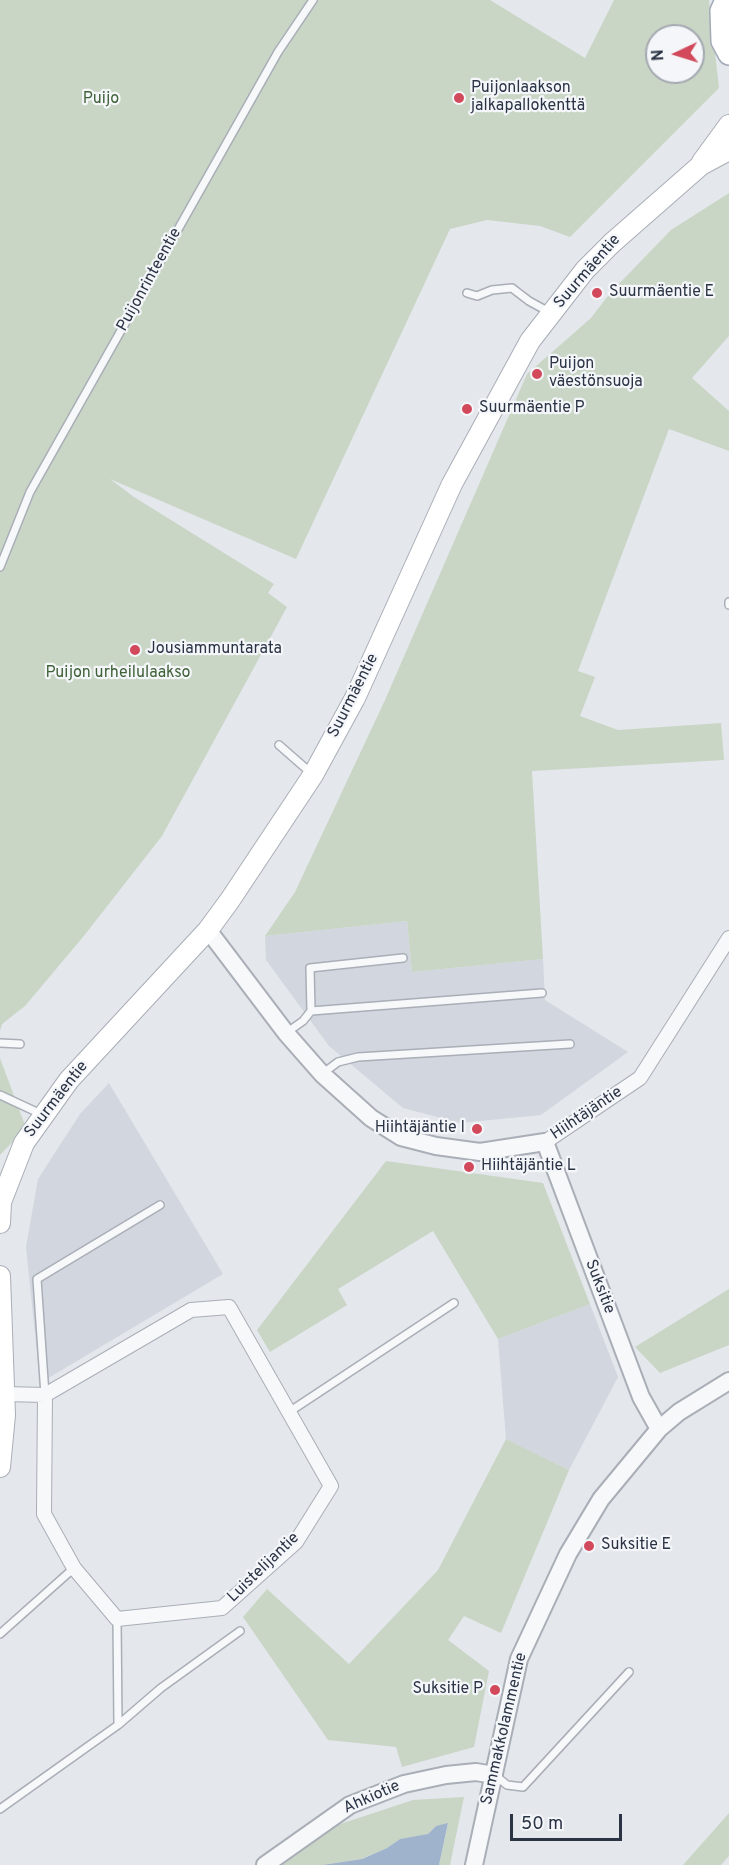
<!DOCTYPE html>
<meta charset="utf-8">
<style>
body{margin:0}
#map{position:relative;width:729px;height:1865px;overflow:hidden;background:#e4e7ec;font-family:Overpass,sans-serif}
canvas{display:block}
.north{position:absolute;left:645px;top:24px;width:60px;height:60px;box-sizing:border-box;background:#f4f6f9;border:2px solid #a4a8b1;border-radius:50%;rotate:266deg;font-size:16px;font-weight:700;line-height:24px;text-align:center;color:#2b3445}
.north::after{content:'';display:block;margin:auto;width:21px;height:27px;background:#d1495b;clip-path:polygon(50% 0,100% 100%,50% 72%,0 100%)}
.scale{position:absolute;left:510px;top:1814px;width:112px;height:27px;box-sizing:border-box;border:3px solid #2b3445;border-top:0;padding-left:8px;font-size:18px;line-height:21px;white-space:nowrap;color:#2b3445;-webkit-text-stroke:4px #f4f6f9;paint-order:stroke}
</style>
<div id="map">
<canvas width="729" height="1865"></canvas>
<div class="north">N</div>
<div class="scale">50 m</div>
</div>
<script>
const g = document.querySelector('canvas').getContext('2d');
g.lineJoin = 'round';
function fill(path, color) {
  g.fillStyle = color;
  g.fill(path, 'evenodd');
}
function toPath(rows) {
  const path = new Path2D();
  for (const r of rows) {
    path.moveTo(r[0], r[1]);
    for (let i = 2; i < r.length; i += 2) path.lineTo(r[i], r[i + 1]);
  }
  return path;
}
function stroke(path, color, width, dash) {
  g.strokeStyle = color;
  g.lineWidth = width;
  g.lineCap = dash ? 'butt' : 'round';
  g.setLineDash(dash || []);
  g.stroke(path);
}
function label(font, color, halo, rows, align = 'center') {
  g.font = font + ' Overpass,sans-serif';
  g.lineWidth = 4.5;
  g.setLineDash([]);
  g.textBaseline = 'middle';
  g.strokeStyle = halo;
  g.fillStyle = color;
  for (const [text, x, y, turn = 0] of rows) {
    g.save();
    g.translate(x, y);
    g.rotate((+turn || 0) * Math.PI / 180);
    g.textAlign = isNaN(turn) ? turn : align;
    if (halo) g.strokeText(text, 0, 0);
    g.fillText(text, 0, 0);
    g.restore();
  }
}
const built = toPath([
 [407,921,412,972,543,959,545,1000,628,1052,541,1115,460,1123,403,1108,329,1046,266,960,265,936],
 [109,1083,223,1274,40,1383,26,1247,38,1179,80,1114],
 [590,1304,618,1377,569,1470,506,1439,498,1339]
]);
const green = toPath([
 [0,0,490,0,585,58,614,0,709,0,719,88,570,237,540,226,487,220,450,229,296,559,110,479,134,497,274,584,268,593,287,607,162,836,83,937,25,1006,2,1024,0,1031],
 [657,36,693,36,693,72,657,72],
 [729,193,729,336,692,378,729,411,729,451,669,429,578,671,595,677,580,716,618,730,721,723,724,760,532,771,543,959,412,972,407,921,265,936,295,892,385,700,527,374,591,318,611,292,671,230],
 [0,1058,26,1128,0,1155],
 [386,1161,543,1183,590,1304,498,1339,433,1231,338,1289,347,1305,270,1352,257,1330],
 [729,1289,729,1345,660,1373,635,1347],
 [506,1439,569,1470,501,1633,464,1616,448,1640,489,1671,474,1747,402,1767,396,1747,328,1740,243,1617,267,1589,349,1664,438,1570],
 [464,1797,450,1865,439,1865,448,1824,436,1826,428,1834,422,1836,400,1839,387,1848,361,1859,322,1865,274,1865,322,1830,413,1800],
 [729,1813,729,1856,721,1865,683,1865]
]);
const water = toPath([
 [448,1823,439,1865,322,1865,362,1859,387,1848,400,1839,428,1834,436,1826]
]);
const service = toPath([
 [467,293,477,296,492,290,512,288,529,301,549,312],
 [0,567,30,492,278,52,313,0],
 [729,602,729,605],
 [279,745,311,773],
 [311,1011,310,968,403,958],
 [286,1033,303,1021,311,1011,542,993],
 [0,1043,20,1044],
 [322,1074,338,1062,358,1057,570,1044],
 [0,1095,41,1114],
 [45,1395,37,1279,160,1205],
 [289,1412,454,1303],
 [0,1634,74,1568],
 [118,1725,161,1688,240,1631],
 [496,1776,507,1785,523,1787,629,1672],
 [0,1809,118,1725,117,1619]
]);
const minor = toPath([
 [545,1142,640,1078,729,938],
 [5,1394,45,1395,44,1514,74,1568,117,1619,222,1608,296,1542,331,1486,229,1307,191,1310,45,1395]
]);
const tertiary = toPath([
 [208,930,286,1033,322,1074,371,1118,401,1137,436,1146,480,1152,545,1142,641,1397,659,1429],
 [265,1865,350,1805,404,1784,446,1775,476,1772,494,1775],
 [474,1865,519,1659,568,1554,601,1499,659,1429,679,1412,729,1381]
]);
const secondary = toPath([
 [702,162,729,125],
 [0,1223,1,1202,24,1143,69,1080,208,930,230,900,313,775,355,698,452,484,530,341,585,270,612,243,701,165,729,150],
 [0,1276,5,1415,0,1467]
]);
const primary = toPath([
 [726,0,721,11,722,41,729,54]
]);
const markers = [
 [459,98,6,"#d1495b"],
 [597,293,6,"#d1495b"],
 [537,374,6,"#d1495b"],
 [467,409,6,"#d1495b"],
 [135,650,6,"#d1495b"],
 [477,1129,6,"#d1495b"],
 [469,1167,6,"#d1495b"],
 [589,1546,6,"#d1495b"],
 [495,1690,6,"#d1495b"]
];
const poiNames = [
 ["Puijonlaakson",471,89],
 ["jalkapallokenttä",471,107],
 ["Suurmäentie E",609,293],
 ["Puijon",549,365],
 ["väestönsuoja",549,383],
 ["Suurmäentie P",479,409],
 ["Jousiammuntarata",147,650],
 ["Hiihtäjäntie I",465,1129,"right"],
 ["Hiihtäjäntie L",481,1167],
 ["Suksitie E",601,1546],
 ["Suksitie P",483,1690,"right"]
];
const parkNames = [
 ["Puijo",101,100],
 ["Puijon urheilulaakso",118,674]
];
const streetNames = [
 ["Suurmäentie",588,272,-49],
 ["Puijonrinteentie",150,280,-61],
 ["Suurmäentie",354,696,-63],
 ["Suurmäentie",57,1100,-52],
 ["Hiihtäjäntie",587,1114,-34],
 ["Suksitie",599,1287,69],
 ["Luistelijantie",264,1568,-44],
 ["Sammakkolammentie",505,1729,-77],
 ["Ahkiotie",372,1798,-24]
];
fill(built, '#d2d6de');
fill(green, '#c9d6c5');
fill(water, '#9fb4cc');
stroke(service, '#a9aeb7', 10);
stroke(minor, '#a9aeb7', 16);
stroke(tertiary, '#a9aeb7', 20);
stroke(secondary, '#a9aeb7', 22);
stroke(primary, '#a3abb8', 24);
stroke(service, '#f7f8fa', 7);
stroke(minor, '#f7f8fa', 14);
stroke(tertiary, '#f7f8fa', 16);
stroke(secondary, '#fff', 20);
stroke(primary, '#fff', 21);
for (const [x, y, r, color] of markers) {
  const dot = new Path2D();
  dot.arc(x, y, r, 0, 2 * Math.PI);
  g.fillStyle = color;
  g.fill(dot);
  stroke(dot, '#f4f6f9', 2);
}
label('16px', '#2b3445', '#f4f6f9', poiNames, 'left');
label('16px', '#3f6138', '#f4f6f9', parkNames);
label('16px', '#2b3445', '#f4f6f9', streetNames);
</script>
